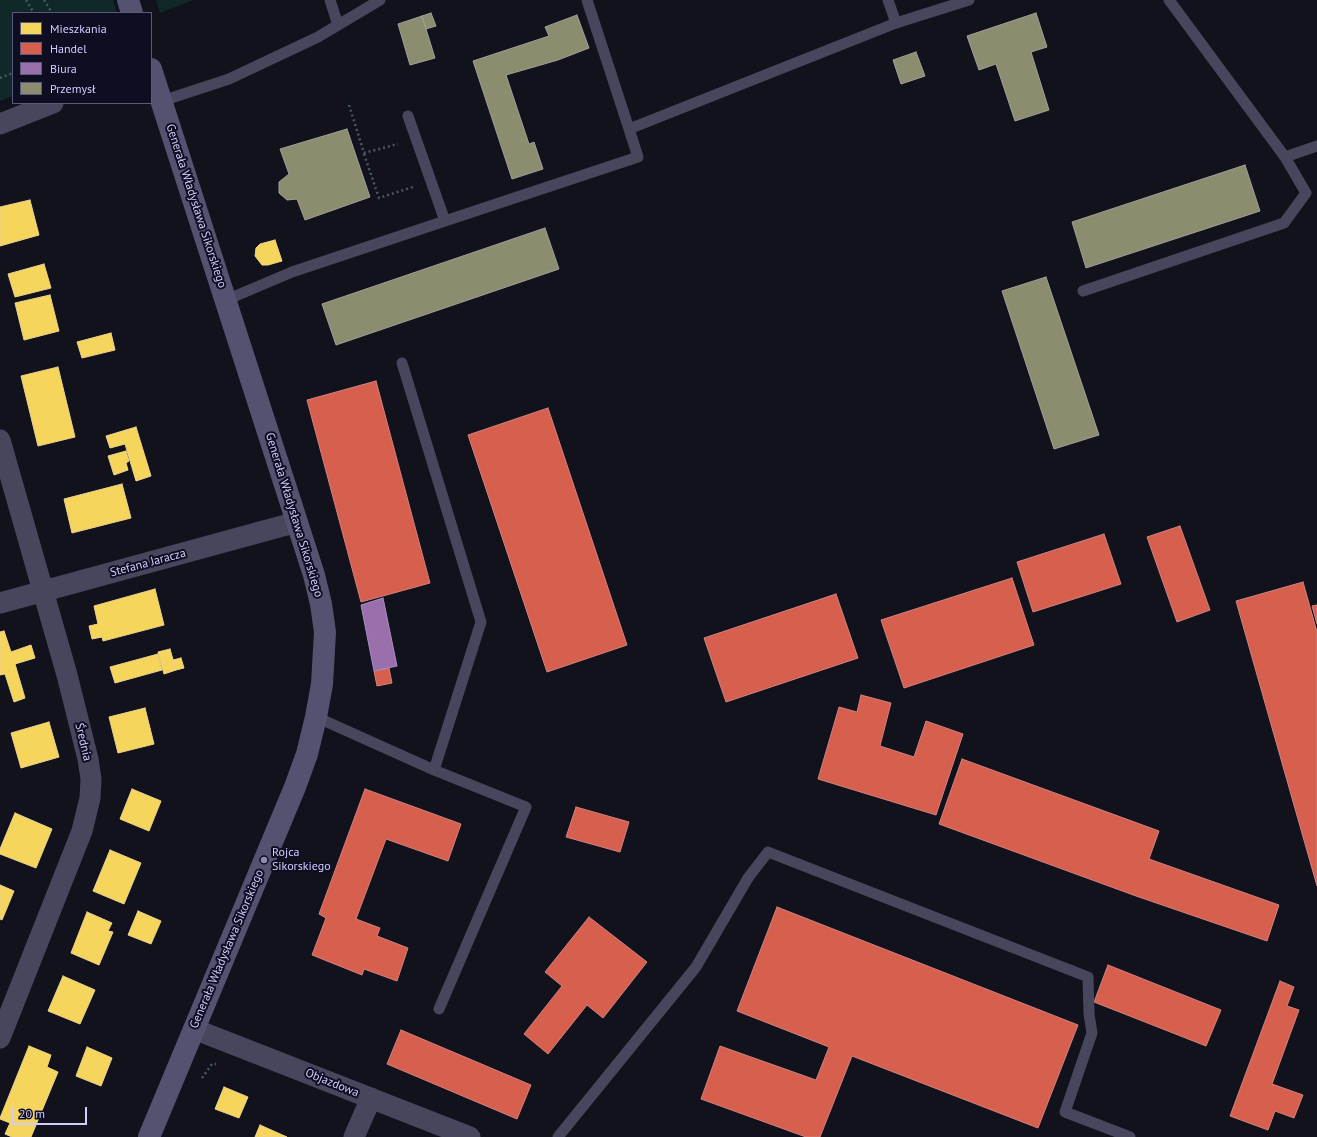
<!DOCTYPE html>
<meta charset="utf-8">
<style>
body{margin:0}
#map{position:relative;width:1317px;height:1137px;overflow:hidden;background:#12121d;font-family:"PT Sans",sans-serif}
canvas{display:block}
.legend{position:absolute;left:12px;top:12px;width:140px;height:92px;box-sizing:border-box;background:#0f0d21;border:1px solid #5c5a7a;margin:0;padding:5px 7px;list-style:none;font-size:12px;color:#d0cdff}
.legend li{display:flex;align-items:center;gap:8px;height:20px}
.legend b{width:20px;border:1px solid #5c5a7a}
.scale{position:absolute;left:12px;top:1107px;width:75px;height:18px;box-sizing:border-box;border:2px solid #d0cdff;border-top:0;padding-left:5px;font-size:12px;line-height:14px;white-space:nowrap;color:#d0cdff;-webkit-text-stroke:3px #0f0d21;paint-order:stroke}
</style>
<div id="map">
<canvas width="1317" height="1137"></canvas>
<ul class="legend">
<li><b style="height:11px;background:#f6d55c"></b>Mieszkania</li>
<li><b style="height:11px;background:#d6604d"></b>Handel</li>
<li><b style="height:11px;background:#9970ab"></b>Biura</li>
<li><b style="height:11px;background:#8c8c6e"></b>Przemysł</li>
</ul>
<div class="scale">20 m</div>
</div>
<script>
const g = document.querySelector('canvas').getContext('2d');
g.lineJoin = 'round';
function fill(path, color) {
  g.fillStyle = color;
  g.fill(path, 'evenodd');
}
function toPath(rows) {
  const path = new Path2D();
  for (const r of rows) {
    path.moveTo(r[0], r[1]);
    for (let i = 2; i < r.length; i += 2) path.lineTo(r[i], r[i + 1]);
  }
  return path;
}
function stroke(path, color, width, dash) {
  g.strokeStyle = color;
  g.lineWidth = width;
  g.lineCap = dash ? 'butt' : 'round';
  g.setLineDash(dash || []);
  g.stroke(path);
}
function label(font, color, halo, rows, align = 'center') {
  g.font = font + ' "PT Sans",sans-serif';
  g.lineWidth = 4;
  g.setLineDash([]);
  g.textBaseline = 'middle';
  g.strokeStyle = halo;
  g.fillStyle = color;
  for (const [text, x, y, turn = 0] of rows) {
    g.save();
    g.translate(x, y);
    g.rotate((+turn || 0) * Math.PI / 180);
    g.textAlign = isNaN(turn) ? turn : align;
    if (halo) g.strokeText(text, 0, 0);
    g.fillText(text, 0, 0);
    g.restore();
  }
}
const green = toPath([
 [0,0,113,0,117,13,13,13,13,96,0,101],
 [156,0,193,0,160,13]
]);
const homes = toPath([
 [30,200,39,235,0,246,0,207,30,200],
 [275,240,282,261,268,265,262,265,255,256,256,248,260,244,275,240],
 [44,264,51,288,15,297,8,274,44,264],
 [50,295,59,331,24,340,15,303,50,295],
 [111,333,115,350,82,358,77,342,111,333],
 [58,367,75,437,38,446,21,376,58,367],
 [136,427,151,476,136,481,125,444,110,448,106,436,136,427],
 [126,451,129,461,126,463,128,470,114,475,108,456,126,451],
 [122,484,131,518,72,533,64,499,122,484],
 [155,589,164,625,103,641,102,637,92,639,89,626,98,624,94,606,155,589],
 [4,631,11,652,31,645,35,658,15,664,25,698,14,702,5,674,0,675,0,632,4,631],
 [170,649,176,670,164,674,158,652,170,649],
 [158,654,162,670,115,683,110,667,158,654],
 [181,658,184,668,176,670,173,660,181,658],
 [145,708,154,744,118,753,109,717,145,708],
 [49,722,59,757,21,768,11,733,49,722],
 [132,789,161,801,149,831,120,819,132,789],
 [15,813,52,829,36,868,0,854,0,849,15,813],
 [110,850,141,863,124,904,93,891,110,850],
 [0,885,14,891,2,920,0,919,0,885],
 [138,911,161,921,151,944,128,935,138,911],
 [87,912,112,923,108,931,113,932,99,965,71,953,87,912],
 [63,976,95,990,80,1024,48,1011,63,976],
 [29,1046,51,1055,47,1067,58,1072,31,1137,12,1137,5,1134,10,1123,0,1119,0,1118,29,1046],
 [87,1047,112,1058,101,1086,76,1076,87,1047],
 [224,1087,248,1097,239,1118,215,1109,224,1087],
 [260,1125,287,1137,255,1137,260,1125]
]);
const shops = toPath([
 [376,381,430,583,361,602,307,400,376,381],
 [548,408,627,645,547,672,468,435,548,408],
 [1180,526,1210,610,1177,622,1147,537,1180,526],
 [1104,534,1121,584,1033,612,1017,562,1104,534],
 [1012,578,1034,645,904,688,881,620,1012,578],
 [1303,582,1317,632,1317,886,1236,601,1303,582],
 [836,594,858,658,726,702,704,638,836,594],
 [1317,605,1317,624,1312,606,1317,605],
 [389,668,392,683,377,686,374,671,389,668],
 [861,695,891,703,880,746,914,757,926,721,963,734,936,815,818,779,839,707,857,712,861,695],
 [962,759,1159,831,1149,859,1279,905,1267,941,1136,896,939,824,962,759],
 [365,789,461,824,448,861,386,839,356,919,380,928,377,936,408,948,397,981,364,969,362,975,312,955,326,918,319,914,365,789],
 [576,807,629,822,620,852,566,837,576,807],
 [777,907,1078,1025,1038,1128,852,1056,820,1137,806,1137,701,1099,720,1046,816,1080,829,1047,737,1011,777,907],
 [589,917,647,962,603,1018,587,1005,548,1054,524,1034,562,986,545,972,589,917],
 [1108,965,1221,1010,1206,1046,1094,1002,1108,965],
 [1280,981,1294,987,1287,1006,1299,1010,1272,1084,1303,1095,1294,1118,1275,1111,1268,1130,1230,1116,1280,981],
 [401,1030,531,1085,517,1119,387,1064,401,1030]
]);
const offices = toPath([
 [383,598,397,666,374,671,361,605,383,598]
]);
const industry = toPath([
 [431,13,436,26,426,29,422,16,431,13],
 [1036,13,1047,47,1031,52,1049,110,1015,121,996,64,979,70,967,36,1036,13],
 [577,15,589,48,558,60,506,75,529,144,534,142,543,169,512,179,473,61,549,36,545,27,577,15],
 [422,16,435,58,410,65,398,24,422,16],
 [916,52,925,76,901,84,893,60,916,52],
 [347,129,370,197,305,220,297,199,287,200,279,193,279,182,289,174,280,149,347,129],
 [1245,165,1260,211,1086,268,1072,222,1245,165],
 [545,228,559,269,336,345,322,304,545,228],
 [1046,277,1099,435,1054,449,1002,291,1046,277]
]);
const path = toPath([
 [26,0,34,13],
 [44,0,52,13],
 [0,78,13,73],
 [349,105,364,153,398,144],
 [364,154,379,198,413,187],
 [202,1078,212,1064,216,1064]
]);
const lane = toPath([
 [330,0,338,25],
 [587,0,629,129,896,23,969,0],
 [888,0,896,23],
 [162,101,229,79,318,37,380,0],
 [408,116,445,221,638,157,629,129],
 [1285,157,1317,146],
 [1083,291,1284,223,1306,193,1285,157,1169,0],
 [226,300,292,272,445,221],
 [402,363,481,622,434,770],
 [316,717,434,770,526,807,439,1009],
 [558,1137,696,967,748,878,768,852,1088,977,1089,1014,1092,1033,1065,1112,1130,1137]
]);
const street = toPath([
 [0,124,53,103],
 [0,440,67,675,88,759,91,779,90,798,82,831,0,1038],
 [0,603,297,522],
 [194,1029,470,1137],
 [354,1137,371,1098]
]);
const secondary = toPath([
 [128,0,132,13],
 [149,1137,295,787,307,754,316,717,322,684,325,632,321,604,314,575,151,69]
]);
const markers = [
 [264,860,4,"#8e8cb0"]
];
const streetNames = [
 ["Generała Władysława Sikorskiego",196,206,72],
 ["Generała Władysława Sikorskiego",294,515,73],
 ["Stefana Jaracza",148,563,-15],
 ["Średnia",83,742,77],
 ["Generała Władysława Sikorskiego",227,949,-67],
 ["Objazdowa",332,1083,22]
];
const poiNames = [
 ["Rojca",272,853],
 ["Sikorskiego",272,867]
];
fill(green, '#102827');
fill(homes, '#f6d55c');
stroke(homes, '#ebd38d', 1);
fill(shops, '#d6604d');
stroke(shops, '#d48182', 1);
fill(offices, '#9970ab');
stroke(offices, '#aa8cc4', 1);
fill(industry, '#8c8c6e');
stroke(industry, '#a0a09a', 1);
stroke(path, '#485864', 2.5, [2, 3]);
stroke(lane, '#46465d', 11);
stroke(street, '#46465d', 21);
stroke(secondary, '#535371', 22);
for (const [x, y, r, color] of markers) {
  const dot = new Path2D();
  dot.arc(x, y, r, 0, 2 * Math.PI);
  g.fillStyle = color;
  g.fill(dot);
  stroke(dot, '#0f0d21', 1.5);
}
label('12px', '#d0cdff', '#0f0d21', streetNames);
label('12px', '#d0cdff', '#0f0d21', poiNames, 'left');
</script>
